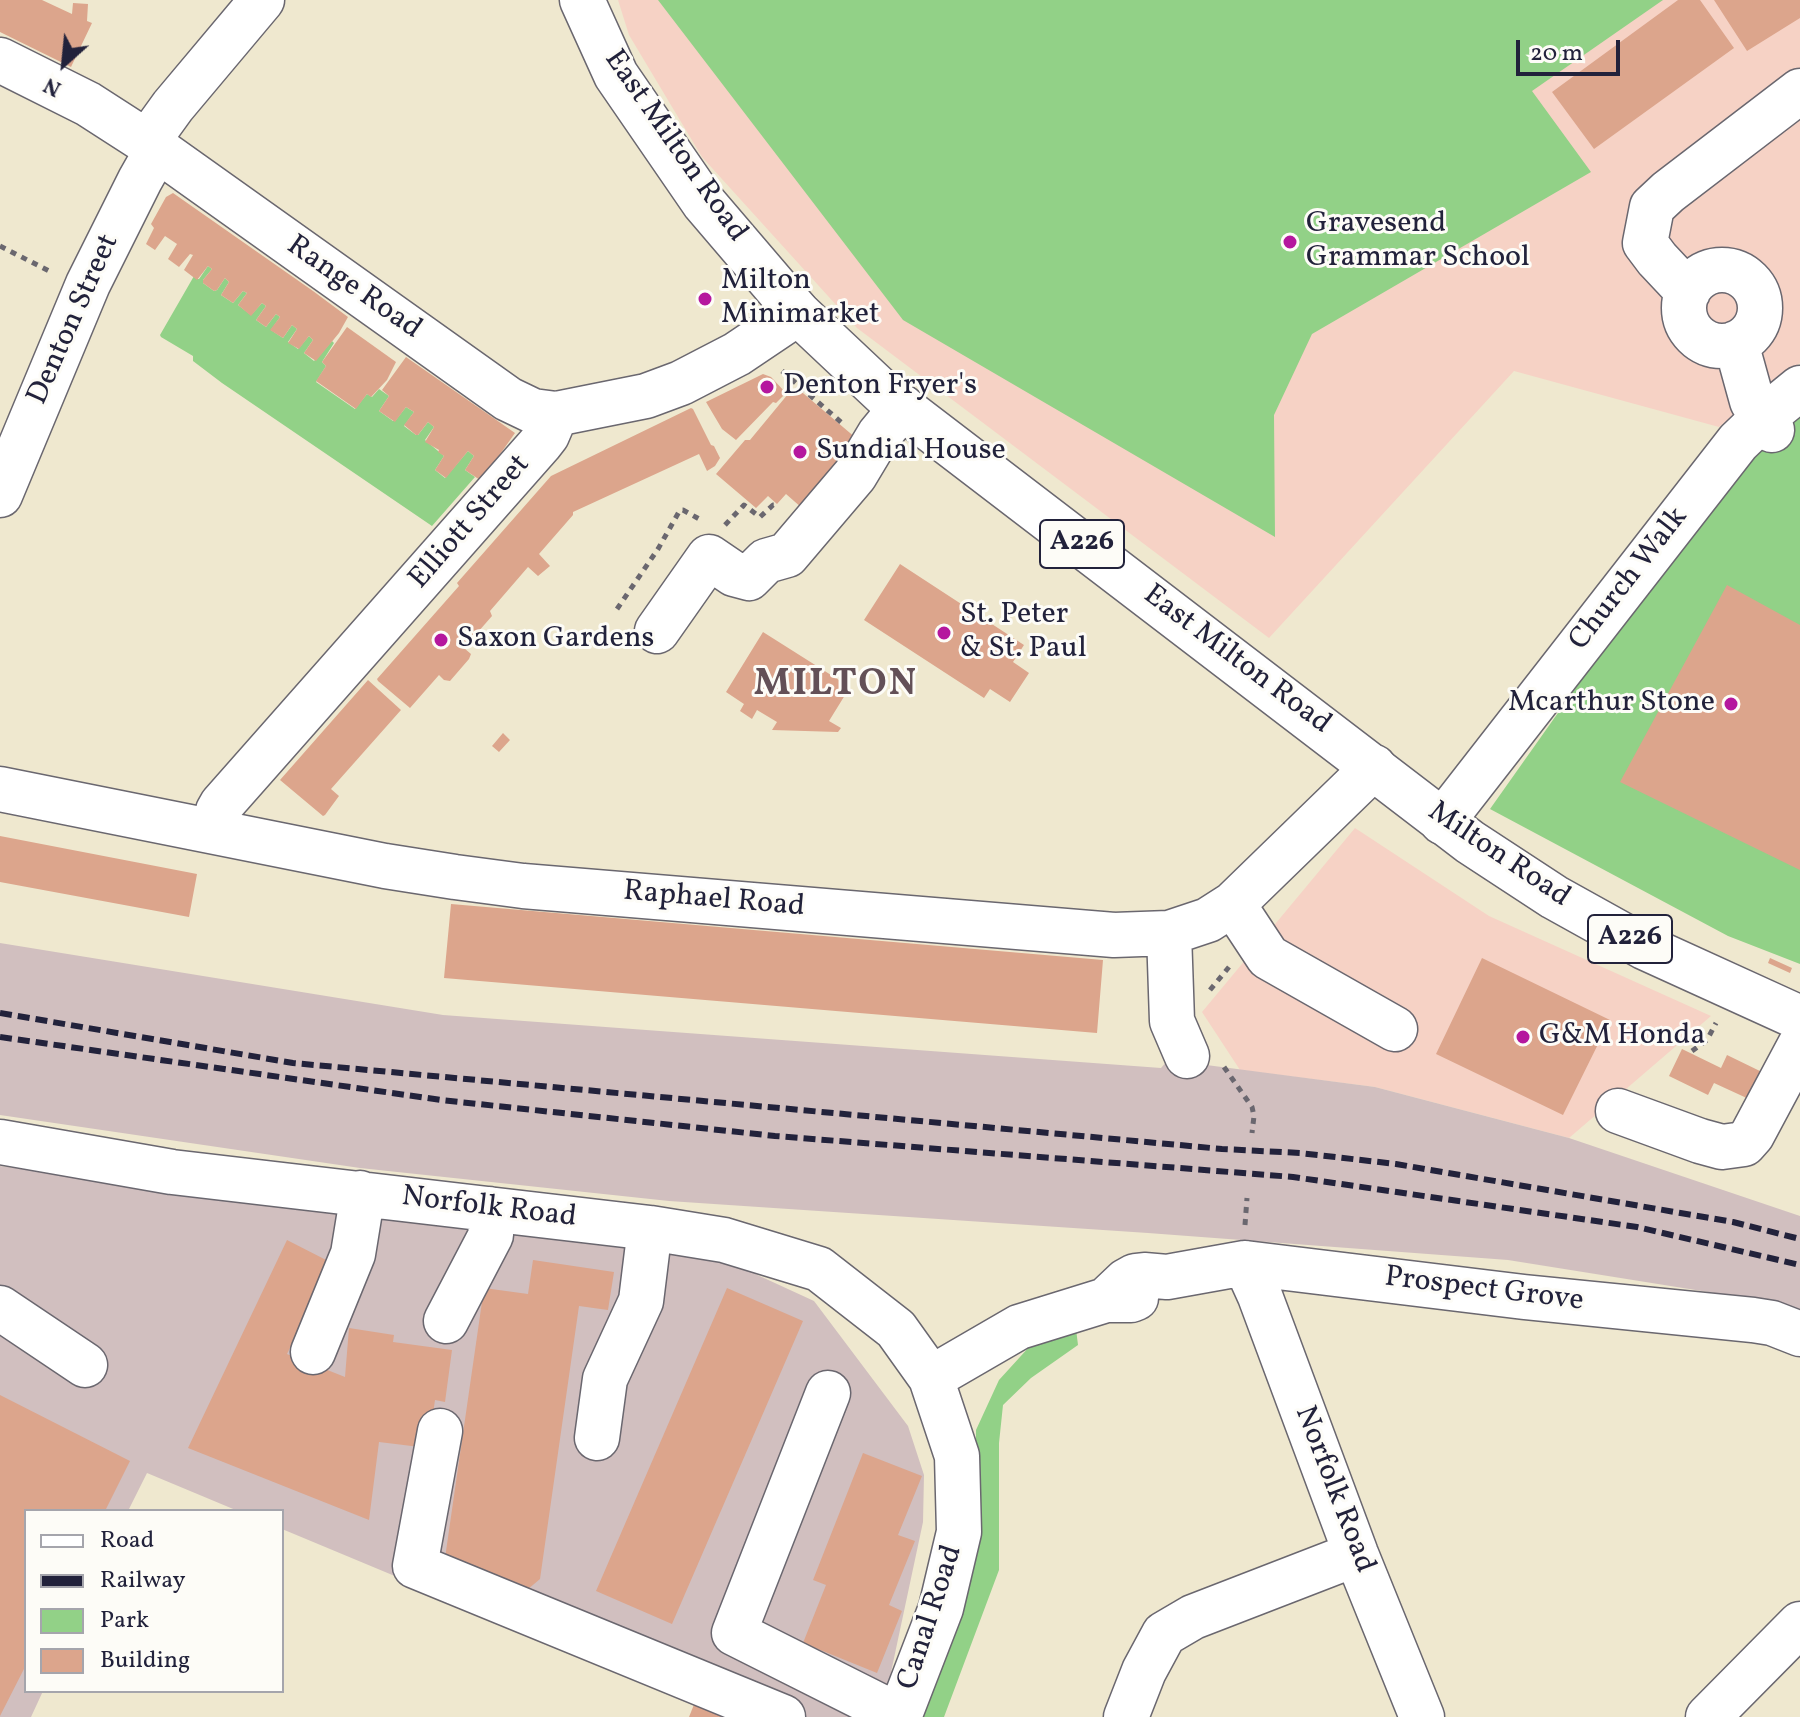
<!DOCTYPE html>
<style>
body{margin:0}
#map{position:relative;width:1800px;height:1717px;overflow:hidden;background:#efe8cf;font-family:Vollkorn,serif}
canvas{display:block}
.legend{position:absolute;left:24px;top:1509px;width:260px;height:184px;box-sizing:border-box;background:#fdfcf7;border:2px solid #a5a5ac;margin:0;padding:10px 14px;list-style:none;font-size:24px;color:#22223b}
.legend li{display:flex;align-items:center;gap:16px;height:40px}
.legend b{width:40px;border:2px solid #a5a5ac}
.north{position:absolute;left:24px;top:24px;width:80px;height:80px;-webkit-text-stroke:6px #fdfcf7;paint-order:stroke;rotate:207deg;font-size:22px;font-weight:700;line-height:32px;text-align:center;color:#22223b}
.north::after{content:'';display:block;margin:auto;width:28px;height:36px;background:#22223b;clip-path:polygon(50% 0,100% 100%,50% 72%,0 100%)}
.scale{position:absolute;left:1516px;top:40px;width:104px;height:36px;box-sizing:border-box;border:4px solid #22223b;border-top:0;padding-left:10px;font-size:24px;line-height:28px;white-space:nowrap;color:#22223b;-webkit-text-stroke:6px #fdfcf7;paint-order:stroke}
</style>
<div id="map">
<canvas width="1800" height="1717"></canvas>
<ul class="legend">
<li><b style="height:10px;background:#fff"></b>Road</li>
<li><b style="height:10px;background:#22223b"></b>Railway</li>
<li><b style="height:22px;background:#92d187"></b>Park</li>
<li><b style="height:22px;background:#dca58c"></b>Building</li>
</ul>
<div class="north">N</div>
<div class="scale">20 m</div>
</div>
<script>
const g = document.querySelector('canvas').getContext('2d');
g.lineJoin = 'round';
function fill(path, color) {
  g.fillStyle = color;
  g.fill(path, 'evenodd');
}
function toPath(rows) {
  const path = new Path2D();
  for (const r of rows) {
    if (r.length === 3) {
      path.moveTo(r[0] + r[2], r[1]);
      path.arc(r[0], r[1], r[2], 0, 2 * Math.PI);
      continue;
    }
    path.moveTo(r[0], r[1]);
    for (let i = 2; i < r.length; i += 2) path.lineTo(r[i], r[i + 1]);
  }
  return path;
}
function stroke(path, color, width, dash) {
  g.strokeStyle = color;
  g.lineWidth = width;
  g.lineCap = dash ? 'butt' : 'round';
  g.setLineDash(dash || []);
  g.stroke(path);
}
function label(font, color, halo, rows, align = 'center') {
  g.font = font + ' Vollkorn,serif';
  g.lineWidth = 6;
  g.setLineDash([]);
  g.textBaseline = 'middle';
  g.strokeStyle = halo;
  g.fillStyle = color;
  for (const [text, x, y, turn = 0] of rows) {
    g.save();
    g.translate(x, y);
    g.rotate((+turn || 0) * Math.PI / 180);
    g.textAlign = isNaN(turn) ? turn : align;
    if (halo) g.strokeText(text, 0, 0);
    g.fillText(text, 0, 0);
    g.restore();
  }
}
const built = toPath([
 [618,0,1800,0,1800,363,1719,427,1514,371,1269,638,857,328,702,157,629,35],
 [1355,828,1489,916,1711,1016,1569,1138,1375,1087,1240,1070,1202,1012]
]);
const industrial = toPath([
 [0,943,443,1015,1161,1068,1168,1060,1375,1087,1569,1138,1800,1216,1800,1310,1783,1304,1508,1260,1148,1233,669,1201,360,1168,0,1115],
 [0,1166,271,1200,664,1246,727,1261,814,1301,908,1426,924,1475,923,1522,887,1691,877,1717,733,1717,282,1529,282,1511,238,1511,147,1473,128,1511,26,1511,26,1691,43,1691,31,1717,0,1717]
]);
const green = toPath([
 [658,0,1663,0,1532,91,1591,172,1312,334,1274,415,1275,537,903,320],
 [208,266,212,269,203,280,203,283,214,291,217,290,225,278,229,282,221,295,233,303,243,291,247,293,238,305,251,315,262,303,266,306,256,320,266,327,276,314,280,317,271,330,283,338,292,325,297,329,288,342,298,349,309,336,313,340,304,353,314,361,332,341,334,343,322,362,326,366,316,382,355,409,367,394,372,397,379,389,389,396,379,411,393,421,395,421,406,407,414,412,404,426,416,435,418,435,428,422,434,427,425,440,444,456,435,470,445,478,468,451,474,456,465,470,475,477,432,526,222,383,193,361,193,356,161,337,160,335,194,276,197,279,199,279],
 [1800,406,1800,964,1728,936,1490,809,1722,481],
 [1076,1329,1078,1345,1031,1378,1003,1405,999,1443,999,1570,944,1717,918,1717,975,1519,976,1430,999,1380,1030,1346]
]);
const building = toPath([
 [0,0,42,0,72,14,73,3,88,4,87,21,92,23,71,67,0,32],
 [1678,0,1700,0,1734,48,1594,149,1552,92],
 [1714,0,1800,0,1800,18,1747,51],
 [173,193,313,291,348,317,339,333,316,361,304,353,313,340,309,336,299,349,288,343,297,329,292,325,283,338,270,330,280,317,276,314,266,327,256,320,266,306,262,303,251,316,238,305,247,293,243,291,233,303,221,295,229,282,225,278,217,290,214,291,203,283,203,280,212,269,208,266,197,280,184,270,193,255,190,254,179,267,168,259,177,244,165,236,155,250,146,244,154,228,151,224,166,197],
 [347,327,396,362,387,380,371,397,367,394,356,409,316,381,326,366,322,362],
 [406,357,515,433,491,467,489,467,480,480,465,470,474,456,468,451,446,478,435,470,444,456,438,452,439,450,425,442,434,427,428,422,418,435,416,435,404,425,414,412,406,407,395,422,379,411,389,396,382,390],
 [763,374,771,377,786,393,776,403,773,402,736,440,722,429,706,402],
 [797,388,863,444,810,515,786,494,777,504,768,496,756,508,716,474,745,440,750,440,788,394],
 [691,408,693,409,711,445,714,446,720,458,715,466,707,471,699,454,573,512,573,515,539,554,550,566,538,576,528,567,490,611,492,616,464,648,471,654,469,659,450,681,444,680,439,675,410,708,378,681,377,679,459,586,457,583,551,476],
 [900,564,1024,645,1013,662,1029,673,1010,702,990,689,984,698,864,620],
 [1727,585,1800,625,1800,870,1620,782],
 [763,632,850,687,829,721,841,728,838,732,772,730,777,722,757,710,752,719,740,711,744,704,726,692],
 [368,680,401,710,331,789,339,796,325,815,323,816,280,780],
 [503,733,510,740,499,752,492,746],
 [0,836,197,874,189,917,0,882],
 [451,904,1103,960,1097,1033,444,978],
 [1482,958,1610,1020,1563,1115,1436,1054],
 [1770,958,1792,968,1790,973,1768,963],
 [1682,1049,1721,1068,1727,1055,1764,1073,1751,1100,1714,1083,1708,1095,1669,1076],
 [287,1240,332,1263,287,1354,345,1377,349,1328,394,1335,393,1342,452,1350,445,1402,435,1400,428,1448,379,1442,369,1520,188,1448],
 [533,1260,614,1272,608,1310,579,1306,540,1579,521,1595,444,1565,484,1288,528,1294],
 [727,1288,803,1321,672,1624,596,1591],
 [0,1395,130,1461,105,1511,26,1511,26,1665,0,1716],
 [863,1453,922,1476,898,1535,915,1541,889,1605,902,1611,877,1673,803,1643,826,1585,813,1580],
 [695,1702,730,1717,689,1717]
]);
const path = toPath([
 [0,246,53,273],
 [782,371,842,423],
 [725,525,744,505,760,517,773,505,778,505],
 [617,609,658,549,680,510,683,510,701,520],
 [1210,990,1229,967],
 [1692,1051,1707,1040,1716,1023],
 [1224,1067,1252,1107,1254,1116,1252,1133],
 [1245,1225,1247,1198]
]);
const minor = toPath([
 [0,60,88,104,147,142,508,399,533,411,556,414,646,396,681,383,737,354,798,313],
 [147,142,173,106,262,0],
 [1722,308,38],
 [1688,292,1657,259,1645,243,1652,207,1668,192,1800,91],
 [1736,343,1752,401,1762,419,1772,430],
 [0,495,88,284,140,180,157,150],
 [657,631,709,557,734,574,749,578,766,561,787,555,855,475,879,435,902,407],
 [0,789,385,866,455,877,523,886,1114,935,1169,933,1208,920,1233,904,1374,767],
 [1442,822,1738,442,1762,419,1800,388],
 [213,831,218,811,222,804,540,444,547,435,556,414],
 [1233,904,1268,957,1395,1029],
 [1169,933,1172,1021,1187,1056],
 [1618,1111,1700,1141,1722,1147,1744,1144,1752,1135,1800,1045],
 [0,1142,172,1172,650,1228,724,1240,819,1269,896,1329,931,1378,957,1456,959,1532,941,1608,899,1717],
 [1245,1263,1260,1296,1356,1554,1422,1717],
 [1106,1300,1126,1281,1135,1276,1144,1275,1167,1277,1245,1263,1524,1297,1753,1320,1772,1323,1800,1334],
 [0,1308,85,1365],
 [446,1321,491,1235,489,1209],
 [313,1352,353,1254,360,1211,360,1193],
 [931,1378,1019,1327,1106,1300,1131,1300,1136,1298],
 [828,1393,734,1633,899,1716],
 [440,1431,415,1566,783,1717],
 [597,1438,605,1379,641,1301,650,1228],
 [1126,1717,1144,1671,1164,1634,1193,1617,1356,1554],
 [1708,1717,1800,1624]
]);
const major = toPath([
 [582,0,616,75,704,203,798,313,883,393,1470,842,1554,897,1644,947,1800,1018]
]);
const rail = toPath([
 [0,1013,293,1063,1222,1149,1300,1153,1396,1164,1733,1222,1800,1239],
 [0,1037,441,1100,775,1136,1293,1177,1637,1227,1800,1265]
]);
const markers = [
 [1290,242,8,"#b5179e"],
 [705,299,8,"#b5179e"],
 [767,387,8,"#b5179e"],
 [800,452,8,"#b5179e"],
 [944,633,8,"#b5179e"],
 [441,640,8,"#b5179e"],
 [1731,704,8,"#b5179e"],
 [1523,1037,8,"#b5179e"]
];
const shields = [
 [1082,544,84],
 [1630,939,84]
];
const shieldNames = [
 ["A226",1082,544],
 ["A226",1630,939]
];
const streetNames = [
 ["East Milton Road",674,147,55],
 ["Range Road",353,289,35],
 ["Denton Street",75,320,-66],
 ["Elliott Street",471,523,-49],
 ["Church Walk",1630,580,-52],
 ["East Milton Road",1236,661,37],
 ["Milton Road",1498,856,34],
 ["Raphael Road",714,901,5],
 ["Norfolk Road",489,1209,7],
 ["Prospect Grove",1484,1291,7],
 ["Norfolk Road",1333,1490,69],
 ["Canal Road",932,1618,-72]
];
const poiNames = [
 ["Gravesend",1306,225],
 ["Grammar School",1306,259],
 ["Milton",721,282],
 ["Minimarket",721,316],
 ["Denton Fryer's",783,387],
 ["Sundial House",816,452],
 ["St. Peter",960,616],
 ["& St. Paul",960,650],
 ["Saxon Gardens",457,640],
 ["Mcarthur Stone",1715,704,"right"],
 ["G&M Honda",1539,1037]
];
const districtNames = [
 ["MILTON",836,687]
];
fill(built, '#f6d2c5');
fill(industrial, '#d1bfbf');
fill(green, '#92d187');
fill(building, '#dca58c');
stroke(minor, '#6a676f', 47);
stroke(major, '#6a676f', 47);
stroke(path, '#6a676f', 5, [6, 6]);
stroke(minor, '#fff', 44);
stroke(major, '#fff', 44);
stroke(rail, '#22223b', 6, [12, 6]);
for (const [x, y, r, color] of markers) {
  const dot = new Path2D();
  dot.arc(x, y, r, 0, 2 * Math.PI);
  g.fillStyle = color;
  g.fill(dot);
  stroke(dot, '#fdfcf7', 3);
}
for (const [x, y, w] of shields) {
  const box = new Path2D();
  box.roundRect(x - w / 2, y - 24, w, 48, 6);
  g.fillStyle = '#fdfcf7';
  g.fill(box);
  stroke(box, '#22223b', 2);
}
label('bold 28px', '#22223b', null, shieldNames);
label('30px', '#22223b', '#fdfcf7', streetNames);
label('30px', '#22223b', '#fdfcf7', poiNames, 'left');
g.letterSpacing = '2px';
label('bold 38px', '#635057', '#fdfcf7', districtNames);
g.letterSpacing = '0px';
</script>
